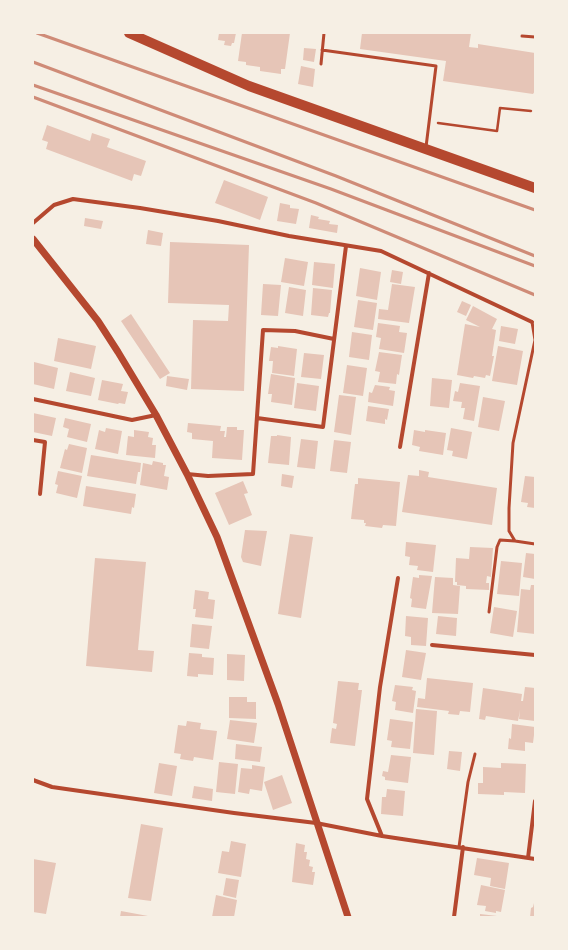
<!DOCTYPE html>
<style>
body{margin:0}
#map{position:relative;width:568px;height:950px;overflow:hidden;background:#f6efe4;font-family:Signika,sans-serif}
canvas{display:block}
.frame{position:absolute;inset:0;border:34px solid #f6efe4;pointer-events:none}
</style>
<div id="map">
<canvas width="568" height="950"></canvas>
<div class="frame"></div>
</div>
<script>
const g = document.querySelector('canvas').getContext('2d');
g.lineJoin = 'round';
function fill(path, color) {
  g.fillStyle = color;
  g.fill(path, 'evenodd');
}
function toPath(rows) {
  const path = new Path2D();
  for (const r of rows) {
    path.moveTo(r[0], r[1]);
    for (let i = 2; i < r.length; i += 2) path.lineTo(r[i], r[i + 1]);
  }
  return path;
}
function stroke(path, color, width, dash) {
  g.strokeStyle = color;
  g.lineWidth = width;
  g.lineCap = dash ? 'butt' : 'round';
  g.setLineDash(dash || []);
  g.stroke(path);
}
const building = toPath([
 [219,33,225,34,225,33,236,33,234,43,232,43,231,46,224,45,225,41,218,40],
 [242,33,290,33,285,69,281,69,281,74,260,71,260,67,246,65,246,62,238,61],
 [362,33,471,33,469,47,478,48,478,44,535,53,535,91,533,94,443,81,446,61,360,49],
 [304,48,316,49,314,62,303,60],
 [301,66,315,69,313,87,298,84],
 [47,125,90,141,92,133,110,139,107,147,146,161,141,176,134,174,132,181,46,149,48,142,42,140],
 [224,180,268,197,260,220,215,203],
 [280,203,290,205,290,208,299,209,296,224,277,221],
 [311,215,319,217,318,219,330,221,329,224,338,225,337,233,309,228],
 [85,218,103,221,101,229,84,226],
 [148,230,163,233,161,246,146,244],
 [170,242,249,245,244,391,191,389,193,320,228,321,229,305,168,303],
 [285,258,308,262,304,286,281,282],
 [314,262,335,264,333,288,312,285],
 [360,268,381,272,377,300,356,296],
 [392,270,403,272,401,284,390,282],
 [263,284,281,285,278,316,261,315],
 [392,284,415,287,409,323,378,319,379,309,388,310],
 [289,287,306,290,303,316,285,313],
 [313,288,332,290,330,313,329,313,328,317,311,315],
 [358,300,377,303,373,330,354,327],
 [462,301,471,305,466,316,457,312],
 [473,306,497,319,492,329,496,330,492,356,494,356,490,376,486,375,485,378,474,376,473,378,457,375,465,324,480,327,466,320],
 [131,314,170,373,160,379,121,321],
 [378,323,400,326,399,332,407,333,404,353,379,349,381,338,376,337],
 [501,326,518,329,515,344,499,341],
 [352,332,372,335,369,360,349,357],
 [58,338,96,346,91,369,54,361],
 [278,346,297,349,294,376,272,373,273,361,269,361,271,347,278,348],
 [498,346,523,351,517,385,492,381],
 [379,352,402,355,399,375,397,374,396,384,378,382,380,372,375,371],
 [304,353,324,355,321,379,301,377],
 [34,362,58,368,54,389,33,384],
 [347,365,367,368,363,396,343,393],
 [70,372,95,378,91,396,66,391],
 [271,374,295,378,292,405,271,402,272,394,268,394],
 [167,376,189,379,187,390,166,386],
 [432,378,452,380,449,408,430,406],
 [102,380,123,384,121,391,128,392,125,404,119,403,118,404,98,400],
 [297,383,319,386,316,411,294,408],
 [460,383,480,386,474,421,463,419,465,408,461,408,462,402,453,401,455,391,458,392],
 [375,385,390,387,389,390,395,391,393,406,368,402,369,392,372,393],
 [339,395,356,397,351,435,334,432],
 [483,397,505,401,499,431,478,427],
 [368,406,389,409,387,420,385,419,385,424,366,421],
 [33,413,56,418,52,436,33,432],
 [65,418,91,424,87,442,67,437,69,429,63,427],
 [188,423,221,426,220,431,225,431,224,437,226,437,227,427,237,427,237,430,244,430,242,460,212,458,213,441,192,439,192,433,187,432],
 [106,428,122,431,118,454,95,449,99,430,105,432],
 [451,428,472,432,467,459,452,456,453,451,447,450],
 [134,430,149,432,148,437,153,438,152,445,156,445,155,458,126,455,128,436,134,437],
 [414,430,425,432,425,430,446,433,443,455,419,451,420,447,412,445],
 [277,435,291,437,289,465,268,463,271,436,277,436],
 [301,439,318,441,315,469,297,467],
 [334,440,351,442,347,473,330,471],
 [69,444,87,448,82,473,60,468,65,449,67,450],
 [91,455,141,463,140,472,138,472,136,484,87,476],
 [153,461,163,463,163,465,166,465,164,476,169,477,167,490,140,485,143,463,152,465],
 [419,470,429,472,428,477,497,488,492,525,402,512,408,475,419,476],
 [58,471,82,476,77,498,56,493,58,485,55,484],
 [282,474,294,476,292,488,281,486],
 [525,476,535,477,535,508,527,507,528,503,521,502],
 [358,478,400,482,396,526,383,525,382,528,365,526,366,523,364,523,364,520,351,519,355,484,358,484],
 [243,481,248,493,244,494,252,515,229,525,215,493],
 [86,486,136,494,134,508,132,507,131,514,83,506],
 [245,530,267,531,261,566,243,562,241,557],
 [290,534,313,537,301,618,278,614],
 [406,542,436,545,433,572,417,570,418,566,409,565,410,557,405,556],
 [470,547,493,548,491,577,487,576,486,583,489,583,489,590,466,589,466,586,457,585,457,582,455,582,456,558,469,559],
 [526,553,535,554,535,579,523,577],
 [95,558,146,562,138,650,154,651,152,672,86,666],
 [501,561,522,563,519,596,497,594],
 [419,575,432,576,426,609,411,607,412,599,410,598,413,577,419,578],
 [435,577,453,578,453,585,460,586,458,614,432,613],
 [531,585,535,585,535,634,517,632,521,589,530,590],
 [195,590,209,592,208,599,215,600,213,619,195,617,196,609,193,609],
 [494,607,517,611,513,637,490,633],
 [406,616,428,618,426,646,411,645,411,637,405,636],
 [438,616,457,618,456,636,436,634],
 [192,624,212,626,209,649,190,647],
 [406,650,426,653,421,680,402,677],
 [189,653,202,654,202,657,214,658,213,675,198,674,198,677,187,676],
 [227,654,245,655,244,681,227,680],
 [427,678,473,683,470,712,460,711,459,715,448,714,449,711,417,707,418,698,425,699],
 [338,681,359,683,358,690,362,690,355,746,330,743,332,728,336,729,337,724,333,723],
 [395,685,413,687,412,690,416,691,413,713,395,710,396,702,392,701],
 [525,687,535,688,535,721,519,719,520,710,518,721,486,716,485,720,479,719,483,688,522,694,521,701,523,701],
 [229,697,247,697,247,702,256,702,256,719,229,718],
 [416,709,437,711,434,755,413,753],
 [390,719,413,722,410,749,391,747,392,741,387,740],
 [230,720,257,723,254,743,227,739],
 [187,721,201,723,200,729,217,731,213,760,194,757,193,761,180,759,181,754,174,753,178,725,186,726],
 [512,724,535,727,533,743,525,742,525,751,508,749,509,738,511,739],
 [236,744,262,747,260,762,235,759],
 [449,751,462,752,460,771,447,769],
 [391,755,411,757,408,783,385,780,385,777,382,776,383,771,388,772],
 [219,762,238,764,235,794,216,792],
 [159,763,177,766,172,796,154,793],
 [501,763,526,764,525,793,504,792,504,795,478,794,478,783,483,783,483,767,501,768],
 [252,765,265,767,262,791,250,789,249,794,238,792,241,768,252,769],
 [282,775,292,803,273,810,264,782],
 [194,786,213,789,212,801,192,798],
 [387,789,405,791,403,816,381,814,382,797,386,797],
 [141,824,163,828,151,901,128,898],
 [231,841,246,844,241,877,218,873,222,851,229,852],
 [296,843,305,845,304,852,307,852,306,859,310,860,309,866,313,867,312,872,315,872,313,885,292,882],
 [477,858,509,863,505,889,490,886,491,878,474,875],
 [33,859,56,863,46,914,33,912],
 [226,878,239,880,236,898,223,895],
 [481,885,505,890,501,912,496,911,496,913,485,911,486,906,477,905],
 [216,895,237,900,234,917,212,917],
 [534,903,535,917,530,917,531,908,533,907],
 [121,911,148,916,148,917,120,917],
 [480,914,497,916,496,917,480,917]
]);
const path = toPath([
 [438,123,497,131,500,108,531,111]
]);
const service = toPath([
 [522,36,535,37],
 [322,50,436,66,426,147],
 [321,64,324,33],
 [532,322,535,340,513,443,509,508,509,531,515,541,535,544],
 [489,612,497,547,500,540,515,541],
 [459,847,468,782,475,754]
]);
const minor = toPath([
 [33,223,54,205,73,199,140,208,218,221,289,236,381,251,532,322],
 [33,399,132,420,156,415],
 [257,418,323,427,346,246],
 [33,440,45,442,40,494],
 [400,447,429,273],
 [187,474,208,476,253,474,263,330,295,331,334,339],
 [432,645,535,655],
 [33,780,52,787,234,813,316,823,382,836,535,859],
 [382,836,367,799,380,687,398,578],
 [528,858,535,801],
 [454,917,463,847]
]);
const tertiary = toPath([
 [33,239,98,321,118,352,156,415,187,474,217,537,278,704,348,917]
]);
const primary = toPath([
 [129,33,249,86,535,188]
]);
const rail = toPath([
 [37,33,535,210],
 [33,62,336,176,535,256],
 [33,85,331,189,535,266],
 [33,97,316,203,535,295]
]);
fill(building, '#e6c5b7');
stroke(path, '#b5482f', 2.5);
stroke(service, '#b5482f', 3);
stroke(minor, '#b5482f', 4);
stroke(tertiary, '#b5482f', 7);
stroke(primary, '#b5482f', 10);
stroke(rail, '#cf8b77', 3);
</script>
